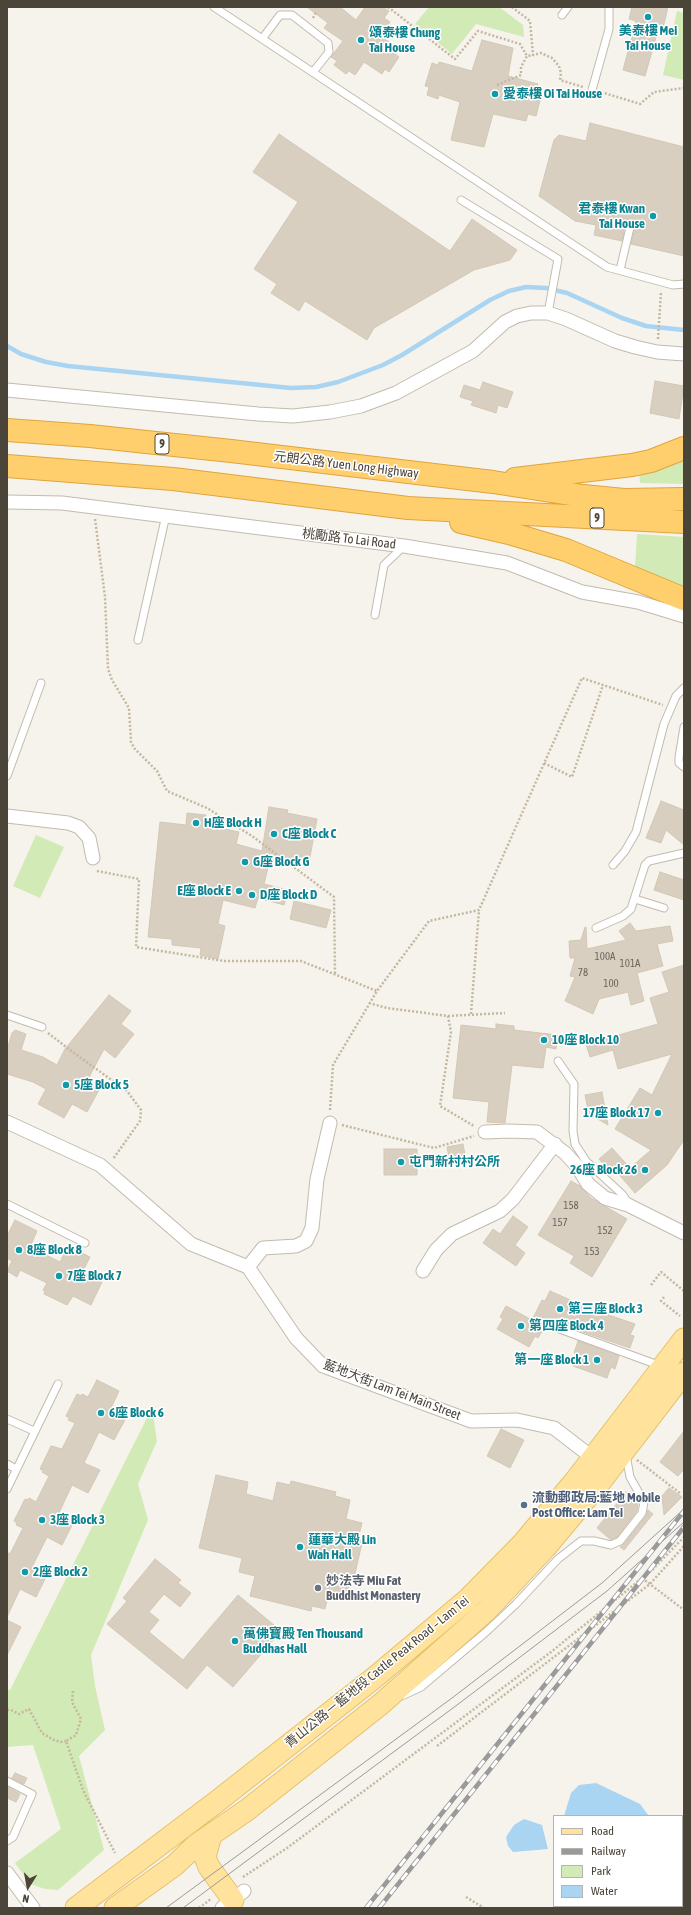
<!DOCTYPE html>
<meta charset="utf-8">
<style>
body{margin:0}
#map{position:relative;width:691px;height:1915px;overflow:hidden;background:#f6f3ec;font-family:"Asap Condensed",sans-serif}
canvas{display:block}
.frame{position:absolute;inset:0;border:8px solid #4b4439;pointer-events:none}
.legend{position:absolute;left:553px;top:1815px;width:130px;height:92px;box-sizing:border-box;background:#fff;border:1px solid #b7b4b0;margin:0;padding:5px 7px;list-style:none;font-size:12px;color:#4b4439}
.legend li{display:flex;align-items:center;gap:8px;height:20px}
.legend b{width:20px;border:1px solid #b7b4b0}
.north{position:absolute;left:8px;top:1867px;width:40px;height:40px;-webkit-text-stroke:3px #fff;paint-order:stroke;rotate:191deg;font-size:11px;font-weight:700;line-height:16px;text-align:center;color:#4b4439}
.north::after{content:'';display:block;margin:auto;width:14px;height:18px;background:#4b4439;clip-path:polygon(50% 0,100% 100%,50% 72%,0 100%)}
</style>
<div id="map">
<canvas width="691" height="1915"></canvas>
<div class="frame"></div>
<ul class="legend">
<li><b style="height:5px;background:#ffe39c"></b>Road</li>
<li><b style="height:5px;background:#9a9a9a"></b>Railway</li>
<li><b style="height:11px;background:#d2eab5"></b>Park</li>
<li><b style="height:11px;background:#a9d4f2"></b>Water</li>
</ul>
<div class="north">N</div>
</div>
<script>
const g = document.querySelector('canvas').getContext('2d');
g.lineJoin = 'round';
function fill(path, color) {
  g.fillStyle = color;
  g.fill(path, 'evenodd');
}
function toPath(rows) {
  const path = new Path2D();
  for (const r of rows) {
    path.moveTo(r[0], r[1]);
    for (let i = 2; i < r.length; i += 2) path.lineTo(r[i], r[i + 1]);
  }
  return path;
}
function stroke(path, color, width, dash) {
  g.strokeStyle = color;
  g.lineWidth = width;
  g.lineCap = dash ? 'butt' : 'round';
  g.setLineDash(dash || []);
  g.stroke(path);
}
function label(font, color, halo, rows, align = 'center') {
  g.font = font + ' "Asap Condensed","Noto Sans TC",sans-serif';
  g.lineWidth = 3;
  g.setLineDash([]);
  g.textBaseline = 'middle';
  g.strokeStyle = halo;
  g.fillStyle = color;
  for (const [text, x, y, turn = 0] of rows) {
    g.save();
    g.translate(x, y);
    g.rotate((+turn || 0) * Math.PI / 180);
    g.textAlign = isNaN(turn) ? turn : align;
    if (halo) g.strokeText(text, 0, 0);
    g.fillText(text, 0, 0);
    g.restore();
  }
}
const green = toPath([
 [429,7,499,7,523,25,524,37,476,24,452,54,415,24],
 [677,11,684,13,684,80,663,75],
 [684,457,684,484,640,483,639,472],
 [637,534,684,537,684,590,635,569],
 [36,835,64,847,40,898,13,886],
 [152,1408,157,1441,138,1484,148,1520,91,1655,95,1686,105,1730,79,1756,104,1850,58,1890,45,1889,30,1884,15,1863,61,1829,33,1745,7,1747,7,1689,10,1690]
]);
const water = toPath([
 [596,1783,640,1804,649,1816,564,1816,571,1793,579,1785],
 [524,1819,542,1825,548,1849,513,1852,508,1846,506,1837,514,1825]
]);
const stream = toPath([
 [7,346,21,354,46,362,68,366,291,388,316,387,338,382,383,365,402,355,490,300,509,291,526,287,546,288,567,293,622,318,646,326,684,330]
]);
const building = toPath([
 [307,7,340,7,356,20,365,7,382,7,389,11,384,18,390,22,381,36,399,49,395,54,399,57,389,72,385,69,382,74,364,62,355,75,349,71,346,74,334,65,337,61,331,57,343,41,324,28,328,23,307,7],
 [632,7,668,7,663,28,659,27,645,76,623,70,636,21,629,19,632,7],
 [482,40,513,48,508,76,538,84,537,91,542,93,536,116,528,114,526,121,493,114,484,147,451,140,460,102,439,95,438,99,427,95,429,87,425,86,432,63,438,65,439,62,472,71,482,40],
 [590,123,684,147,684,256,631,244,636,224,633,218,629,218,626,221,622,241,594,235,596,225,575,221,539,196,554,140,559,135,586,141,590,123],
 [279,134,450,251,472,219,517,250,510,260,474,270,374,328,367,340,305,301,299,311,271,293,277,284,254,269,298,202,253,172,279,134],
 [655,381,684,386,679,419,650,413,655,381],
 [483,382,513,392,507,408,498,405,496,413,471,405,473,401,460,397,464,385,480,390,483,382],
 [661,801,684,810,684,845,666,830,661,843,646,838,661,801],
 [269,807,288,810,287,813,317,819,309,862,271,855,264,884,288,890,284,905,258,898,255,908,223,900,218,924,225,926,218,959,200,955,201,948,172,945,172,939,148,937,160,822,186,825,187,813,206,815,205,825,239,832,236,844,262,851,269,807],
 [660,872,684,880,684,900,654,890,660,872],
 [294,901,331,910,326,928,290,919,294,901],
 [630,923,636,931,670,926,673,941,657,944,663,966,637,973,644,1001,631,1005,628,992,599,999,593,1014,565,1001,575,977,570,976,575,958,570,958,569,941,581,940,585,927,586,927,587,949,626,940,619,931,630,923],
 [684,965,684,1140,667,1165,635,1193,615,1170,611,1173,599,1159,612,1148,630,1168,651,1150,615,1129,640,1088,652,1095,672,1054,618,1069,613,1050,590,1057,586,1044,658,1024,650,998,669,992,662,972,684,965],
 [109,995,131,1011,121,1024,134,1034,115,1058,104,1049,87,1081,100,1088,87,1112,72,1104,64,1118,38,1104,46,1089,33,1082,7,1074,7,1050,12,1033,15,1030,26,1034,21,1050,43,1057,57,1065,65,1049,109,995],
 [496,1024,514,1026,514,1030,558,1035,556,1049,546,1047,543,1068,512,1065,505,1123,487,1122,489,1102,453,1098,461,1025,496,1029,496,1024],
 [602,1092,608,1125,589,1114,585,1095,602,1092],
 [463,1144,465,1155,449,1158,447,1147,463,1144],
 [384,1149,417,1149,417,1175,384,1175,384,1149],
 [571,1181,580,1186,591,1198,627,1219,592,1277,570,1263,574,1256,538,1235,571,1181],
 [513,1216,528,1227,515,1245,525,1253,516,1266,483,1243,493,1229,500,1234,513,1216],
 [15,1220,37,1231,30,1247,60,1262,68,1246,90,1257,82,1273,102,1282,91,1305,73,1296,67,1305,44,1294,45,1291,43,1290,47,1283,20,1270,17,1277,7,1271,12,1261,7,1258,7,1236,15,1220],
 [550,1291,600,1313,600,1312,635,1324,630,1335,634,1336,630,1348,580,1331,550,1318,538,1338,535,1336,529,1347,497,1329,503,1319,500,1317,506,1306,532,1320,542,1300,545,1301,550,1291],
 [578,1341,619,1356,615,1369,611,1367,607,1378,573,1366,577,1355,574,1353,578,1341],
 [97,1380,119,1391,110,1410,126,1418,114,1440,99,1432,84,1463,100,1470,88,1493,72,1485,58,1515,73,1523,62,1545,47,1537,32,1567,47,1575,36,1597,20,1589,7,1617,7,1552,10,1554,23,1528,16,1525,17,1523,14,1521,25,1499,28,1500,29,1498,36,1502,49,1476,42,1472,43,1470,40,1469,51,1446,62,1449,75,1423,68,1420,69,1418,66,1416,77,1394,81,1396,82,1394,88,1397,97,1380],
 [501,1429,524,1440,510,1468,487,1456,501,1429],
 [684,1431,684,1469,678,1476,660,1462,684,1431],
 [216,1475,248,1482,246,1494,273,1501,277,1482,290,1485,291,1481,336,1492,335,1496,350,1500,346,1519,362,1523,358,1538,363,1539,353,1582,350,1582,346,1596,329,1592,325,1609,312,1606,311,1611,250,1596,255,1576,239,1572,242,1558,199,1548,216,1475],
 [669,1488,682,1497,664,1515,662,1496,669,1488],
 [626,1492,638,1502,637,1511,617,1537,611,1540,597,1528,626,1492],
 [648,1510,653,1514,624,1550,620,1547,624,1544,646,1516,648,1510],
 [155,1559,181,1580,178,1583,191,1593,180,1607,164,1594,149,1612,159,1620,149,1632,183,1660,238,1595,281,1631,233,1687,207,1665,187,1689,107,1624,127,1601,123,1598,155,1559],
 [7,1620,21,1627,7,1655,7,1620],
 [15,1773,27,1778,24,1784,12,1778,15,1773],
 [8,1787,20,1794,16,1802,7,1798,8,1787]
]);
const path = toPath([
 [388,7,455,59,478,31,520,44,527,56],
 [512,7,530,21,533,55,541,53,552,58,559,66,561,73,560,80,583,87],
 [313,18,316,12],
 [497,85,521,75,521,67,527,56,533,55],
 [601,92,640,104,654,92,684,88],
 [658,339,661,292],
 [95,519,105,597,108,669,112,680,129,708,131,742,134,748,157,771,167,791,207,808,252,836,334,897,335,975],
 [544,763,572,777,603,685],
 [97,871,139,879,136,947,224,961,301,961,377,991],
 [369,1003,387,1008,448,1016,451,1032,440,1106,474,1126],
 [471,1014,479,910],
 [448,1016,505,1013],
 [48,1033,74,1053,127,1091,141,1110,140,1121,113,1159],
 [330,1110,333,1065,377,991,429,921,479,910,582,678,663,705],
 [342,1125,434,1148,474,1136],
 [651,1285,661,1272,684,1291],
 [664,1297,661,1301,680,1316],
 [637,1460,681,1494],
 [642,1578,684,1610],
 [73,1691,72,1702,81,1719,76,1735,66,1741,83,1790,115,1853],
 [7,1710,11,1710,19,1714,29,1709,42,1733,54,1740,61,1742,66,1741],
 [437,1746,650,1584,684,1546],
 [243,1877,287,1848,551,1652,652,1570,684,1537],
 [466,1897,484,1908],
 [682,1900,684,1899],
 [199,1908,211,1899],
 [651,1908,658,1906]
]);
const service = toPath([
 [214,7,607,267,673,285,684,284],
 [562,15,568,7],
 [262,39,280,15,292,15,328,43,329,52,313,72],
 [592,90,609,29,609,7],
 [461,200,558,259,548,313],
 [620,270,631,223],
 [375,615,384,565,404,546],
 [138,640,166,515],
 [684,727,679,757,679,763,684,767],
 [7,776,41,683],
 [613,865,625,851,636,832,664,724,676,696,684,688],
 [635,899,664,908],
 [596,928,623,916,631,909,645,865,649,861,684,853],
 [7,1015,42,1027],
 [558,1061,574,1084,573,1131,575,1144,586,1161,622,1194,627,1201,628,1205],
 [7,1204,85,1243],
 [554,1327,661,1366],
 [7,1419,34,1431],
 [7,1464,16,1469],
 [7,1489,58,1384],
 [404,1695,421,1687,486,1632,516,1604,558,1559,581,1541,594,1541,611,1545,620,1541,642,1513,644,1502,630,1477,627,1460,628,1455],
 [7,1781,32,1794,13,1837,7,1841]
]);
const minor = toPath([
 [7,390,258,414,293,416,330,412,361,406,396,393,473,351,505,322,517,316,531,313,548,313,566,319,615,341,635,347,657,352,684,354],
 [7,502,62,503,404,546,507,563,582,592,638,602,684,616],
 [7,816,68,823,79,827,89,838,93,858],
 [7,1122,100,1165,191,1244,248,1267,296,1338,323,1366,471,1421,517,1420,554,1428,593,1458],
 [485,1132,508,1131,537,1132,565,1153,577,1166,588,1184,605,1198,628,1205,684,1233],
 [248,1267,263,1248,296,1246,306,1241,312,1228,317,1179,330,1123],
 [423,1271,436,1250,452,1234,500,1211,513,1199,555,1144],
 [7,1873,33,1908],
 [222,1908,244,1891]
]);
const primary = toPath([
 [211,1835,205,1857,209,1867,233,1900],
 [76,1908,215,1803,374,1678,468,1599,523,1543,575,1481,684,1339],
 [115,1908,175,1865,196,1845,247,1810,381,1704,486,1611,545,1548,601,1481,684,1373]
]);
const motorway = toPath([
 [7,430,90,436,231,451,493,482,583,496,624,500,684,499],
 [7,466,173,479,408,508,684,522],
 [515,479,632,465,651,461,684,448],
 [461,522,509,533,566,550,684,599]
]);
const tram = toPath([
 [166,1908,452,1698,602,1583,684,1509],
 [183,1908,457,1705,607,1591,684,1522]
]);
const rail = toPath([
 [366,1908,684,1511],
 [379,1908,684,1527]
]);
const markers = [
 [648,17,4,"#0f9aa8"],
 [361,40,4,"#0f9aa8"],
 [495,94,4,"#0f9aa8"],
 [653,216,4,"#0f9aa8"],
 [196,823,4,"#0f9aa8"],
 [274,834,4,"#0f9aa8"],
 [245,862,4,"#0f9aa8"],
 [239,891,4,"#0f9aa8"],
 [252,895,4,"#0f9aa8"],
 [544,1040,4,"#0f9aa8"],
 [66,1085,4,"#0f9aa8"],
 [658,1113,4,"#0f9aa8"],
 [401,1162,4,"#0f9aa8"],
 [645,1170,4,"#0f9aa8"],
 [19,1250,4,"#0f9aa8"],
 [59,1276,4,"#0f9aa8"],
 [560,1309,4,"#0f9aa8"],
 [521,1326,4,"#0f9aa8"],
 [597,1360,4,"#0f9aa8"],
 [101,1413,4,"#0f9aa8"],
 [524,1505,4,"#5c6f8a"],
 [42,1520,4,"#0f9aa8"],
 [300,1547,4,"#0f9aa8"],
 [25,1572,4,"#0f9aa8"],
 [318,1588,4,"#6b7280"],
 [235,1641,4,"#0f9aa8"]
];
const numberNames = [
 ["100A",605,957],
 ["101A",630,964],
 ["78",583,973],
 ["100",611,984],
 ["158",571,1206],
 ["157",560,1223],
 ["152",605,1231],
 ["153",592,1252]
];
const shields = [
 [162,444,14],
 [597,518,14]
];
const shieldNames = [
 ["9",162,444],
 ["9",597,518]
];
const cultureNames = [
 ["美泰樓 Mei",648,31,"center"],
 ["Tai House",648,46,"center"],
 ["頌泰樓 Chung",369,33],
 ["Tai House",369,48],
 ["愛泰樓 Oi Tai House",503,94],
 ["君泰樓 Kwan",645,209,"right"],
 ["Tai House",645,224,"right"],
 ["H座 Block H",204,823],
 ["C座 Block C",282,834],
 ["G座 Block G",253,862],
 ["E座 Block E",231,891,"right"],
 ["D座 Block D",260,895],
 ["10座 Block 10",552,1040],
 ["5座 Block 5",74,1085],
 ["17座 Block 17",650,1113,"right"],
 ["屯門新村村公所",409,1162],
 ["26座 Block 26",637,1170,"right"],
 ["8座 Block 8",27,1250],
 ["7座 Block 7",67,1276],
 ["第三座 Block 3",568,1309],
 ["第四座 Block 4",529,1326],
 ["第一座 Block 1",589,1360,"right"],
 ["6座 Block 6",109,1413],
 ["3座 Block 3",50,1520],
 ["蓮華大殿 Lin",308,1540],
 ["Wah Hall",308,1555],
 ["2座 Block 2",33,1572],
 ["萬佛寶殿 Ten Thousand",243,1634],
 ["Buddhas Hall",243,1649]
];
const streetNames = [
 ["元朗公路 Yuen Long Highway",346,465,7],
 ["桃勵路 To Lai Road",349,539,7],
 ["藍地大街 Lam Tei Main Street",392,1390,21],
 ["青山公路－藍地段 Castle Peak Road – Lam Tei",377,1672,-39]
];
const serviceNames = [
 ["流動郵政局:藍地 Mobile",532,1498],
 ["Post Office: Lam Tei",532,1513]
];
const worshipNames = [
 ["妙法寺 Miu Fat",326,1581],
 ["Buddhist Monastery",326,1596]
];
fill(green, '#d2eab5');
fill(water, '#a9d4f2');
stroke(stream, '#a9d4f2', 4.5);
fill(building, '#d8cfc1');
stroke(building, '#d3c7b4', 1);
stroke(service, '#c2bbae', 9);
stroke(minor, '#c2bbae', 15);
stroke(primary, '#e6c16a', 23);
stroke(motorway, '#e0a43c', 24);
stroke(path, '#c4b79f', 2.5, [2, 2]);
stroke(service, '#fff', 7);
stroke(minor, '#fff', 13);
stroke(primary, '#ffe39c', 21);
stroke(motorway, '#ffcf6e', 22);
stroke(tram, '#9a9a9a', 1);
stroke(rail, '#9a9a9a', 4.5);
stroke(rail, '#fff', 3, [9]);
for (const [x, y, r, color] of markers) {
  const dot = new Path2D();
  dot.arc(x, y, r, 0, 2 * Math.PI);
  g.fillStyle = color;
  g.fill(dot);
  stroke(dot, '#fff', 1.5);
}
label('11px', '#6e675b', null, numberNames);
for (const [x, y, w] of shields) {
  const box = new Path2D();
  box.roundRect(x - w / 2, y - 10, w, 20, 3);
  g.fillStyle = '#fff';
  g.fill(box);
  stroke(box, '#4b4439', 1);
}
label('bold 12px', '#4b4439', null, shieldNames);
label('bold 13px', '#0d838f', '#fff', cultureNames, 'left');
label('13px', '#4b4439', '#fff', streetNames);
label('bold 13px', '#4e5e75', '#fff', serviceNames, 'left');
label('bold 13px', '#5b616d', '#fff', worshipNames, 'left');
</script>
